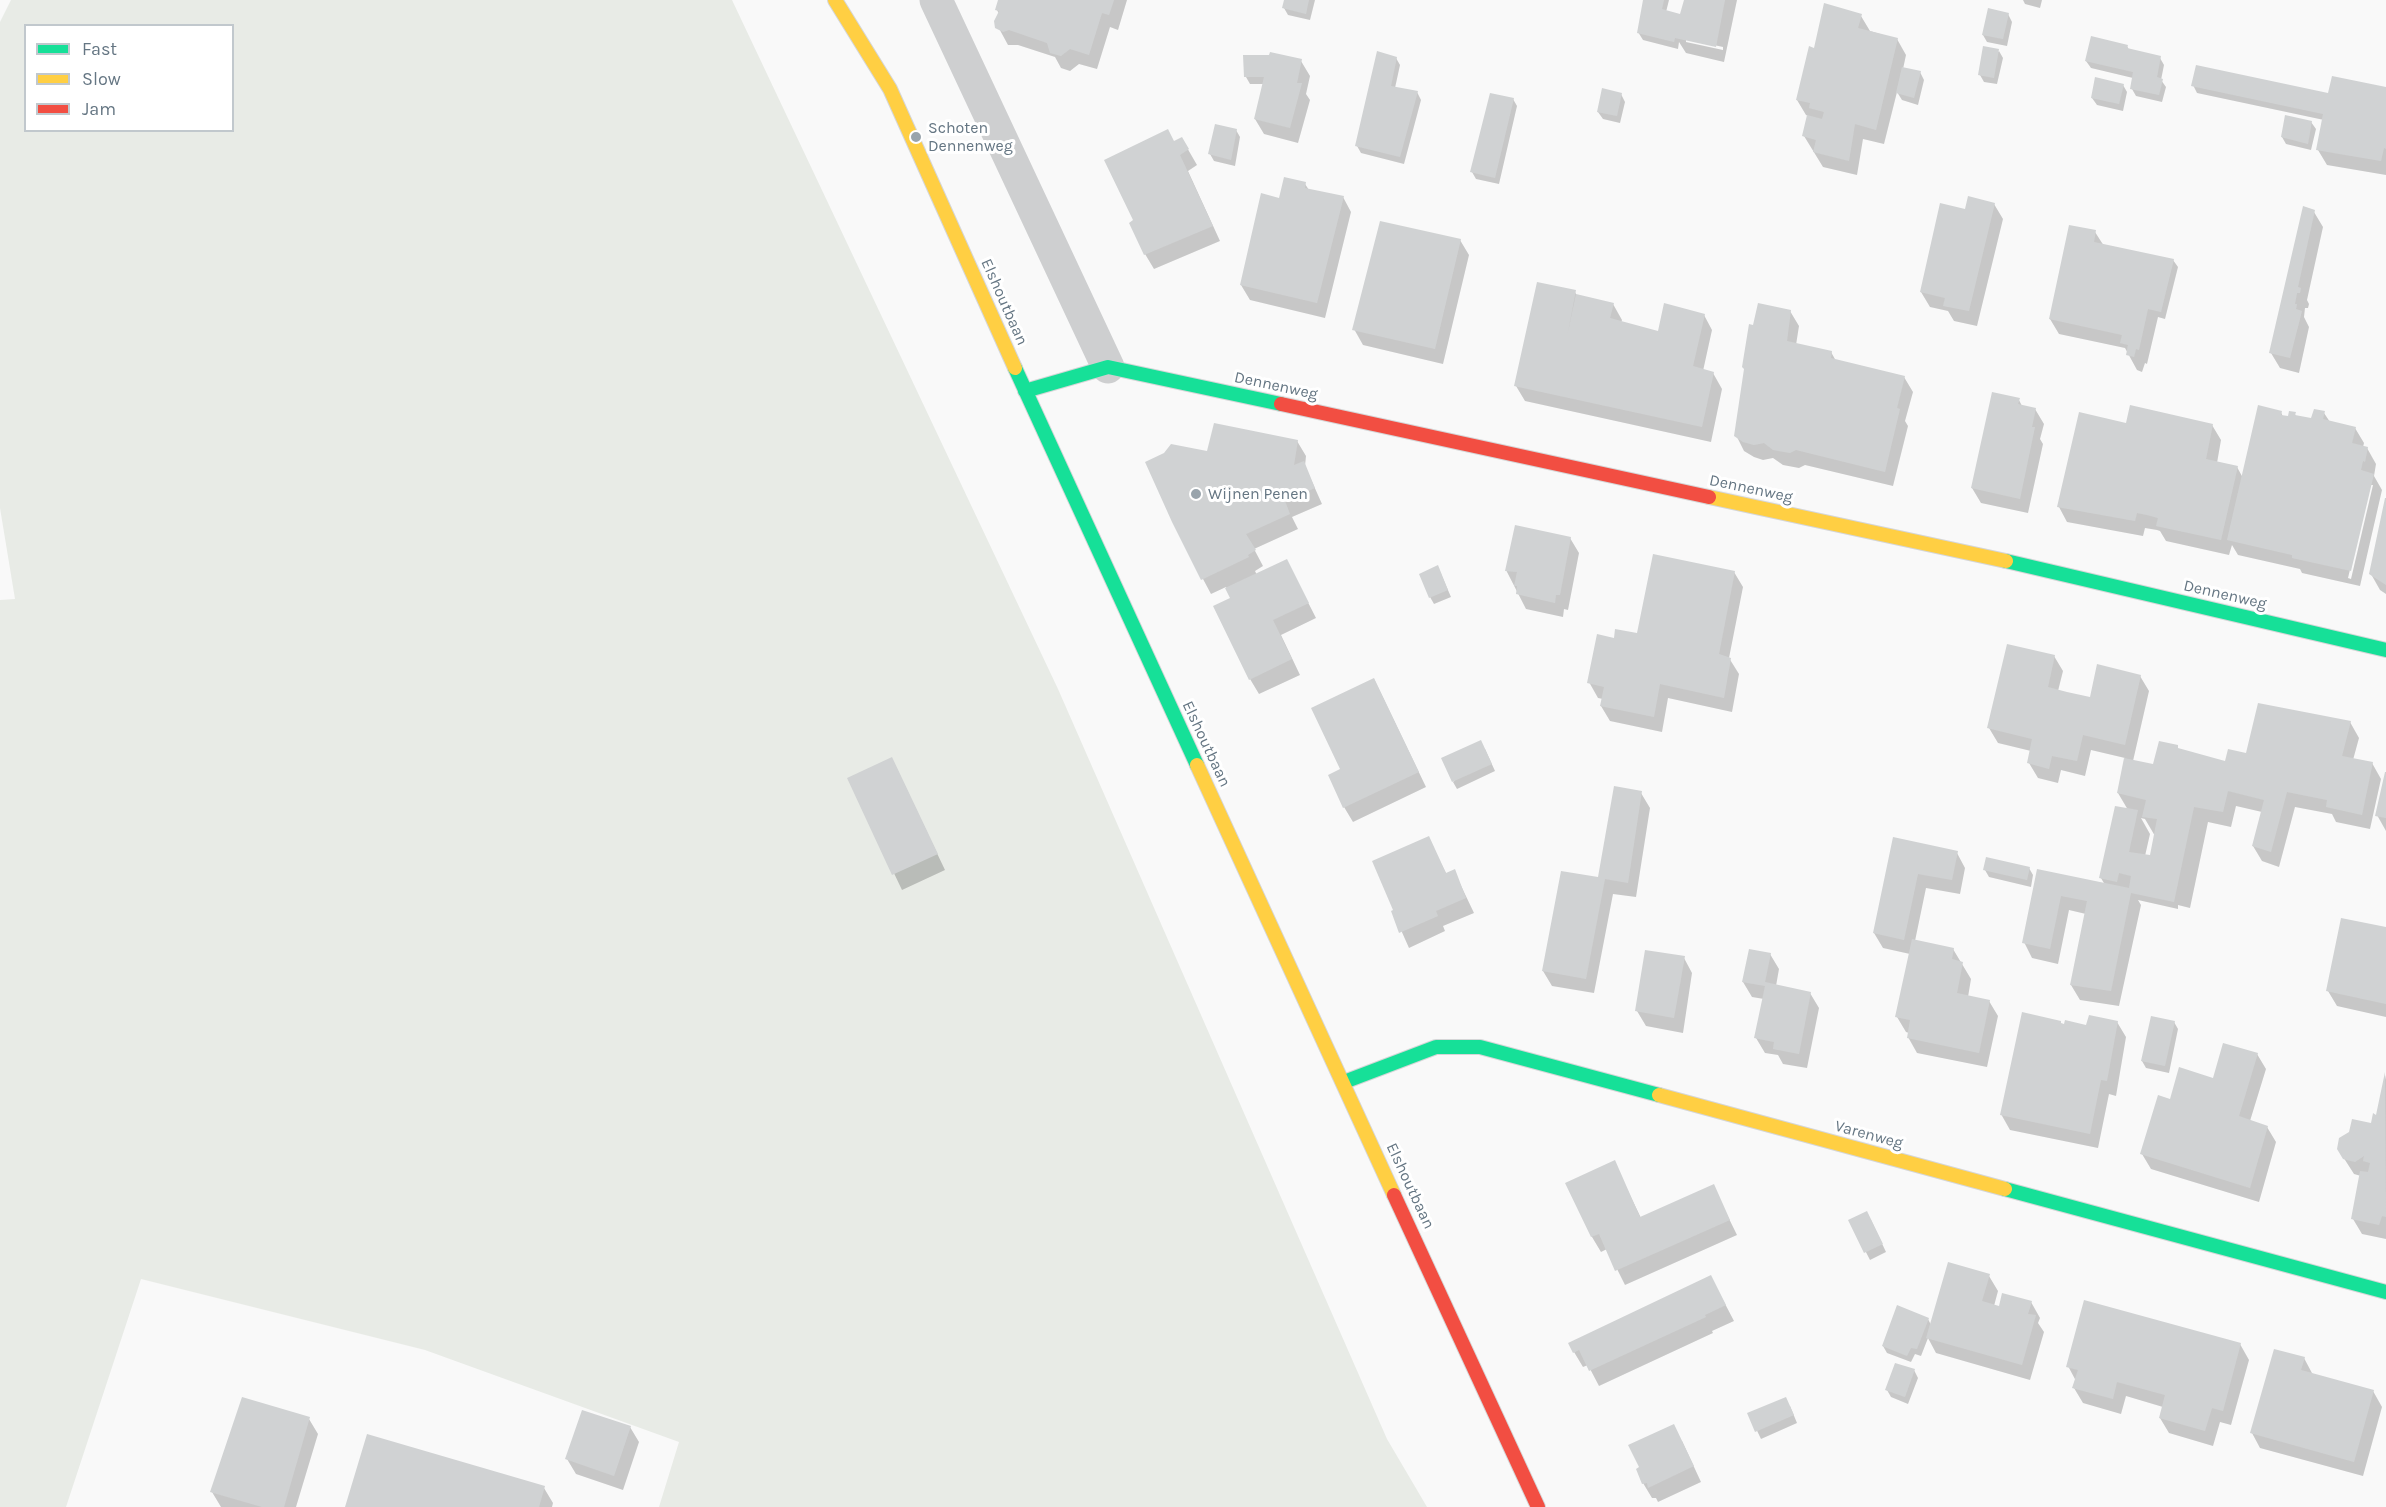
<!DOCTYPE html>
<style>
body{margin:0}
#map{position:relative;width:2386px;height:1507px;overflow:hidden;background:#f9f9f9;font-family:Karla,sans-serif}
canvas{display:block}
.legend{position:absolute;left:24px;top:24px;width:210px;height:108px;box-sizing:border-box;background:#fff;border:2px solid #c1c8cd;margin:0;padding:8px 10px;list-style:none;font-size:18px;color:#657683}
.legend li{display:flex;align-items:center;gap:12px;height:30px}
.legend b{width:30px;border:2px solid #c1c8cd}
</style>
<div id="map">
<canvas width="2386" height="1507"></canvas>
<ul class="legend">
<li><b style="height:8px;background:#16e098"></b>Fast</li>
<li><b style="height:8px;background:#ffcf43"></b>Slow</li>
<li><b style="height:8px;background:#f24e42"></b>Jam</li>
</ul>
</div>
<script>
const g = document.querySelector('canvas').getContext('2d');
g.lineJoin = 'round';
function fill(path, color) {
  g.fillStyle = color;
  g.fill(path, 'evenodd');
}
function toPath(rows) {
  const path = new Path2D();
  for (const r of rows) {
    path.moveTo(r[0], r[1]);
    for (let i = 2; i < r.length; i += 2) path.lineTo(r[i], r[i + 1]);
  }
  return path;
}
function stroke(path, color, width, dash) {
  g.strokeStyle = color;
  g.lineWidth = width;
  g.lineCap = dash ? 'butt' : 'round';
  g.setLineDash(dash || []);
  g.stroke(path);
}
function label(font, color, halo, rows, align = 'center') {
  g.font = font + ' Karla,sans-serif';
  g.lineWidth = 6;
  g.setLineDash([]);
  g.textBaseline = 'middle';
  g.strokeStyle = halo;
  g.fillStyle = color;
  for (const [text, x, y, turn = 0] of rows) {
    g.save();
    g.translate(x, y);
    g.rotate((+turn || 0) * Math.PI / 180);
    g.textAlign = isNaN(turn) ? turn : align;
    if (halo) g.strokeText(text, 0, 0);
    g.fillText(text, 0, 0);
    g.restore();
  }
}
const green = toPath([
 [11,0,732,0,1058,689,1387,1439,1427,1507,659,1507,679,1442,425,1350,141,1279,66,1507,0,1507,0,600,15,599,0,508,0,22],
 [26,26,232,26,232,130,26,130]
]);
const shadow = toPath([
 [1000,0,1127,0,1118,30,1110,27,1097,69,1079,64,1070,71,1061,68,1055,57,1018,45,1008,45,995,21,999,14,997,10],
 [1286,0,1315,0,1310,20,1288,15,1284,8],
 [1645,0,1669,0,1666,12,1681,19,1685,0,1737,0,1724,62,1686,53,1679,42,1678,49,1643,40,1638,32],
 [1686,39,1723,47,1723,50,1686,42],
 [2023,0,2042,0,2040,8,2025,4],
 [2008,14,2012,22,2007,46,1987,42,1983,35],
 [1861,16,1870,31,1897,39,1906,55,1903,69,1920,72,1924,80,1918,105,1902,100,1897,92,1884,144,1863,139,1857,175,1823,167,1804,136,1808,116,1806,115,1797,100,1815,50],
 [2127,46,2129,50,2160,58,2164,65,2161,80,2166,87,2162,102,2136,96,2132,89,2133,78,2091,68,2086,61],
 [1999,51,2003,58,1997,84,1984,82,1980,75],
 [1396,58,1400,65,1395,88,1417,92,1421,100,1404,164,1361,153,1357,146],
 [1301,61,1310,76,1306,94,1310,100,1298,143,1264,134,1255,119,1264,84,1250,84,1246,77],
 [2123,85,2127,92,2123,111,2097,105,2092,98],
 [2193,85,2327,95,2386,88,2386,175,2327,165,2318,150,2324,120,2197,93],
 [1621,94,1625,102,1620,123,1603,119,1598,112],
 [1513,99,1517,106,1499,184,1476,179,1472,172],
 [2311,122,2316,129,2311,150,2286,144,2282,137],
 [1236,130,1240,137,1235,166,1214,161,1210,154],
 [1182,139,1197,165,1188,171,1220,241,1154,269,1145,254,1135,221,1174,143],
 [1305,184,1309,190,1343,197,1351,212,1325,318,1250,300,1241,285,1280,200],
 [1994,204,2003,219,1977,326,1954,321,1948,311,1930,307,1921,292,1966,211],
 [2314,212,2323,227,2307,300,2309,304,2308,308,2305,308,2304,317,2309,327,2299,373,2280,368,2271,353],
 [2095,232,2104,246,2173,260,2178,267,2165,319,2158,317,2147,364,2145,363,2142,372,2137,370,2125,348,2059,334,2050,319],
 [1460,240,1469,255,1443,364,1363,345,1354,329],
 [1575,292,1577,296,1613,304,1622,320,1621,323,1659,333,1704,315,1712,330,1703,371,1713,373,1722,389,1711,442,1525,401,1516,386],
 [1790,311,1799,326,1796,345,1831,352,1836,361,1904,377,1913,392,1905,421,1908,426,1893,486,1805,465,1799,468,1783,465,1773,458,1763,460,1754,457,1744,451,1736,435],
 [2019,400,2022,406,2035,409,2044,424,2040,439,2043,444,2028,513,1981,503,1972,488],
 [2281,412,2283,417,2289,417,2295,414,2296,416,2312,420,2324,413,2330,422,2355,428,2364,443,2363,447,2367,448,2376,464,2374,476,2382,490,2360,586,2302,573,2300,569,2238,555,2232,545,2229,555,2166,541,2160,531,2157,530,2145,528,2143,536,2067,522,2059,507,2127,425,2212,425,2221,440,2217,463,2237,467,2243,478],
 [2370,485,2373,485,2351,579,2348,578],
 [1297,441,1306,456,1305,466,1322,504,1292,517,1298,529,1254,549,1263,566,1255,571,1257,575,1287,561,1316,618,1281,635,1300,675,1259,694,1250,679,1232,599,1226,587,1211,594,1203,579,1208,453],
 [2386,500,2386,594,2380,590,2371,574],
 [1570,538,1579,553,1568,610,1564,609,1563,617,1526,609,1506,570],
 [1734,572,1743,587,1729,658,1739,674,1732,712,1668,698,1662,732,1610,721,1601,706,1603,699,1598,698,1589,682,1615,639,1638,635],
 [1441,574,1451,597,1434,604,1430,597],
 [2054,656,2063,671,2058,691,2091,698,2140,676,2149,691,2133,761,2154,766,2179,750,2226,762,2350,722,2359,738,2353,760,2372,763,2381,779,2370,829,2336,822,2332,814,2295,807,2279,867,2262,861,2253,846,2262,812,2236,806,2231,827,2208,822,2190,908,2178,905,2178,909,2138,900,2141,905,2119,1006,2080,1000,2071,985,2086,914,2069,910,2058,964,2032,958,2024,942,2038,871,2105,885,2101,878,2128,810,2118,793,2125,758,2091,750,2085,776,2061,770,2058,783,2038,778,2029,763,2031,751,1998,743,1989,728],
 [2141,818,2145,819,2155,836,2151,857,2145,856,2150,834],
 [1374,679,1426,787,1353,822,1344,807],
 [1485,749,1495,771,1457,789,1453,782],
 [892,759,945,870,902,890,849,779],
 [2386,774,2386,831,2377,815],
 [1641,793,1650,808,1636,897,1613,894,1594,993,1552,986,1543,971,1599,879],
 [1428,838,1447,875,1454,871,1474,913,1443,926,1445,931,1409,948,1393,912],
 [1894,839,1957,853,1965,868,1960,894,1926,888,1915,941,1953,949,1971,979,1968,997,1989,1001,1998,1016,1987,1067,1917,1053,1908,1037,1909,1033,1906,1032,1897,1017,1910,954,1883,948,1874,933],
 [2029,868,2033,875,2031,887,1989,877,1985,870],
 [2386,928,2386,1017,2337,1006,2328,991],
 [1770,954,1779,969,1776,986,1810,993,1819,1008,1807,1068,1783,1064,1778,1055,1765,1053,1756,1038,1764,999,1752,997,1743,982],
 [1684,958,1692,973,1683,1033,1646,1026,1637,1011],
 [2117,1022,2126,1037,2116,1096,2109,1094,2098,1148,2010,1130,2001,1114,2062,1025,2088,1027],
 [2174,1022,2178,1029,2169,1073,2146,1068,2142,1061],
 [2257,1054,2266,1069,2250,1121,2267,1127,2276,1142,2259,1202,2151,1169,2142,1154,2171,1101,2214,1080],
 [2386,1075,2386,1239,2362,1234,2353,1219,2361,1176,2354,1174,2338,1149,2372,1125,2377,1118],
 [1614,1162,1641,1218,1713,1186,1737,1235,1625,1285,1607,1249,1601,1252,1592,1237,1567,1183],
 [1871,1220,1886,1252,1870,1260,1850,1221],
 [1989,1276,1998,1291,1994,1306,2000,1308,2031,1302,2040,1318,2038,1323,2044,1332,2030,1380,1936,1353,1928,1338,1921,1356,1915,1354,1911,1362,1887,1353,1883,1346,1928,1319,1931,1325],
 [1711,1277,1734,1321,1712,1331,1713,1333,1599,1386,1588,1365,1583,1367,1574,1352],
 [2240,1344,2249,1360,2231,1425,2220,1422,2213,1446,2169,1433,2160,1418,2163,1407,2126,1396,2121,1414,2083,1403,2074,1388,2076,1381,2068,1366],
 [2304,1358,2313,1375,2373,1391,2382,1407,2363,1476,2260,1448,2252,1433],
 [1914,1370,1918,1378,1908,1404,1891,1397,1887,1390],
 [1790,1406,1797,1423,1761,1439,1749,1414],
 [309,1419,318,1434,296,1507,221,1507,212,1492],
 [630,1427,639,1442,623,1490,576,1474,567,1459],
 [1682,1441,1701,1482,1658,1502,1656,1498,1652,1498,1643,1483,1640,1467],
 [544,1488,553,1503,552,1507,346,1507]
]);
const building = toPath([
 [998,0,1114,0,1109,15,1102,13,1089,55,1070,49,1061,56,1050,53,1047,43,1009,30,1003,32,995,28,994,21,999,11,995,10],
 [1284,0,1309,0,1306,14,1282,8],
 [1643,0,1664,0,1662,9,1680,14,1684,0,1725,0,1716,47,1675,38,1674,42,1637,33],
 [1824,3,1862,14,1858,28,1898,38,1876,130,1855,124,1849,161,1813,152,1816,140,1802,136,1807,115,1822,119,1824,112,1809,108,1810,103,1796,100,1809,46,1814,48],
 [1988,8,2009,13,2003,39,1982,35],
 [2091,36,2128,45,2127,48,2161,56,2157,77,2163,79,2159,95,2130,89,2133,72,2085,61],
 [1983,46,1999,49,1994,78,1978,75],
 [1377,51,1397,57,1391,86,1418,91,1400,157,1355,146],
 [1270,52,1302,59,1297,83,1302,83,1290,128,1254,119,1264,77,1244,77,1243,55,1269,55],
 [2196,65,2328,93,2332,76,2386,87,2386,149,2384,148,2381,161,2316,150,2323,114,2191,86],
 [1902,67,1921,71,1914,98,1896,93],
 [2095,77,2124,84,2119,104,2091,98],
 [1602,88,1622,93,1617,116,1597,112],
 [1490,93,1514,98,1495,178,1470,172],
 [2285,115,2312,121,2308,144,2281,137],
 [1215,124,1237,129,1231,160,1208,154],
 [1168,129,1174,141,1182,137,1189,149,1180,155,1213,226,1144,255,1129,223,1133,220,1104,160],
 [1284,177,1306,182,1305,188,1344,196,1317,303,1240,285,1261,193,1279,198],
 [1968,196,1995,203,1969,311,1943,306,1945,298,1920,292,1940,203,1965,209],
 [2303,206,2315,210,2298,287,2301,288,2300,293,2297,293,2295,304,2297,304,2296,309,2302,311,2290,358,2269,353],
 [1380,221,1461,239,1435,349,1352,330],
 [2069,225,2096,230,2094,242,2174,259,2161,312,2148,309,2139,350,2136,349,2134,357,2126,355,2128,345,2120,343,2122,335,2049,319],
 [1537,282,1576,290,1567,337,1576,294,1614,303,1610,318,1658,331,1664,303,1705,314,1693,366,1714,372,1702,427,1514,386],
 [1758,303,1791,310,1787,341,1832,351,1831,358,1905,376,1897,408,1900,409,1885,472,1796,450,1790,453,1773,450,1764,443,1754,445,1743,442,1734,436,1744,369,1742,367,1749,324,1753,325],
 [1992,392,2020,398,2018,404,2036,408,2032,427,2035,427,2020,499,1971,488],
 [2130,405,2213,424,2206,459,2238,466,2221,540,2156,526,2158,518,2147,515,2137,513,2135,521,2057,507,2079,412,2126,423],
 [2258,405,2282,411,2281,415,2288,416,2289,411,2296,412,2295,415,2311,418,2314,409,2325,411,2323,419,2356,427,2352,443,2368,447,2365,462,2363,461,2361,470,2374,474,2351,571,2292,558,2292,555,2227,540],
 [1214,423,1298,440,1294,465,1304,461,1315,488,1285,501,1290,514,1246,534,1256,550,1248,555,1249,557,1201,580,1172,522,1145,462,1164,453,1171,444,1207,451],
 [2385,498,2386,498,2386,585,2369,574],
 [1515,525,1571,537,1560,595,1556,595,1555,603,1516,594,1517,586,1514,586,1517,572,1505,571],
 [1653,554,1735,571,1719,654,1731,658,1724,698,1660,684,1654,717,1600,706,1604,687,1587,683,1597,634,1614,638,1615,629,1637,633],
 [1287,559,1309,603,1273,620,1292,659,1249,680,1213,606,1230,598,1225,588],
 [1438,565,1448,590,1429,598,1419,574],
 [2007,644,2055,655,2048,687,2067,692,2090,697,2097,664,2141,675,2125,745,2083,735,2077,761,2052,756,2049,769,2027,763,2032,739,1987,728],
 [1374,678,1419,772,1343,808,1328,775,1340,769,1311,708],
 [2258,703,2351,721,2342,756,2373,762,2362,815,2326,807,2327,800,2287,792,2271,852,2252,846,2264,800,2228,791,2223,812,2194,807,2174,902,2131,893,2111,991,2070,985,2087,901,2061,896,2050,949,2022,943,2037,869,2129,888,2131,876,2119,873,2117,882,2099,878,2115,806,2138,810,2129,852,2150,855,2157,819,2142,817,2146,800,2117,793,2124,758,2153,764,2159,741,2178,745,2178,748,2225,761,2228,749,2246,753],
 [1481,740,1492,764,1452,782,1441,758],
 [892,757,938,854,892,875,847,778],
 [2385,772,2386,772,2386,818,2375,816],
 [1614,786,1642,791,1628,883,1605,879,1586,979,1542,971,1561,871,1598,877],
 [1429,836,1446,873,1455,869,1466,898,1436,911,1438,916,1399,933,1391,911,1393,910,1372,861],
 [1893,837,1958,851,1952,880,1918,874,1904,940,1873,933],
 [1986,857,2030,867,2027,880,1983,870],
 [2341,918,2386,927,2386,1004,2326,991],
 [1912,939,1954,948,1952,959,1963,962,1957,993,1990,1000,1979,1053,1907,1038,1910,1020,1895,1017],
 [1749,949,1771,953,1765,982,1811,992,1799,1054,1773,1049,1774,1042,1754,1038,1765,986,1742,982],
 [1645,950,1685,956,1674,1018,1635,1011],
 [2022,1012,2061,1021,2061,1023,2064,1024,2065,1020,2086,1025,2089,1015,2118,1021,2107,1081,2101,1080,2090,1134,2000,1115],
 [2151,1016,2175,1021,2165,1066,2141,1061],
 [2223,1043,2258,1053,2239,1116,2268,1126,2250,1188,2140,1154,2158,1095,2170,1099,2179,1067,2213,1078],
 [2385,1072,2386,1217,2382,1216,2379,1225,2351,1219,2360,1171,2368,1172,2370,1163,2363,1161,2364,1156,2355,1162,2343,1159,2337,1149,2339,1138,2349,1132,2352,1119,2371,1123,2373,1113,2376,1115],
 [1615,1160,1640,1217,1714,1184,1730,1220,1615,1271,1599,1234,1591,1237,1565,1183],
 [1867,1211,1883,1244,1864,1253,1848,1220],
 [1948,1262,1990,1274,1982,1301,1999,1306,2002,1293,2032,1301,2028,1314,2036,1315,2022,1365,1926,1338],
 [1711,1275,1726,1305,1705,1315,1706,1317,1589,1371,1579,1350,1573,1353,1568,1343],
 [2084,1300,2241,1343,2223,1411,2212,1408,2205,1431,2159,1418,2165,1395,2117,1382,2113,1399,2072,1388,2078,1370,2066,1367],
 [1897,1305,1929,1318,1917,1349,1911,1348,1907,1356,1882,1346],
 [2274,1349,2305,1357,2301,1370,2374,1390,2354,1462,2250,1433],
 [1895,1363,1915,1369,1905,1397,1885,1390],
 [242,1397,310,1417,284,1507,262,1507,210,1492],
 [1786,1397,1794,1415,1755,1432,1747,1413],
 [582,1410,631,1426,614,1476,565,1459],
 [1674,1424,1694,1466,1648,1488,1647,1483,1642,1484,1636,1469,1639,1467,1628,1445],
 [367,1434,545,1486,539,1507,345,1507]
]);
const street = toPath([
 [936,0,1108,367]
]);
const fast = toPath([
 [1015,368,1197,765],
 [1025,391,1108,367,1281,404],
 [2006,561,2386,650],
 [1344,1082,1436,1047,1480,1047,1659,1095],
 [2005,1189,2386,1292]
]);
const slow = toPath([
 [835,0,890,89,1015,368],
 [1709,497,2006,561],
 [1197,765,1394,1195],
 [1659,1095,2005,1189]
]);
const jam = toPath([
 [1281,404,1709,497],
 [1394,1195,1538,1507]
]);
const markers = [
 [916,137,6,"#99a4ac"],
 [1196,494,6,"#99a4ac"]
];
const poiNames = [
 ["Schoten",928,128],
 ["Dennenweg",928,146],
 ["Wijnen Penen",1208,494]
];
const streetNames = [
 ["Elshoutbaan",1004,302,66],
 ["Dennenweg",1276,386,12],
 ["Dennenweg",1751,489,12],
 ["Dennenweg",2225,595,13],
 ["Elshoutbaan",1206,744,65],
 ["Varenweg",1869,1135,15],
 ["Elshoutbaan",1410,1186,65]
];
fill(green, '#e8ebe6');
fill(shadow, '#0003');
fill(building, '#d0d2d3');
stroke(fast, '#d5d6d7', 16);
stroke(slow, '#d5d6d7', 16);
stroke(jam, '#d5d6d7', 16);
stroke(street, '#cecfd0', 33);
stroke(fast, '#16e098', 14);
stroke(slow, '#ffcf43', 14);
stroke(jam, '#f24e42', 14);
for (const [x, y, r, color] of markers) {
  const dot = new Path2D();
  dot.arc(x, y, r, 0, 2 * Math.PI);
  g.fillStyle = color;
  g.fill(dot);
  stroke(dot, '#fff', 2);
}
label('16px', '#657683', '#fff', poiNames, 'left');
label('16px', '#657683', '#fff', streetNames);
</script>
